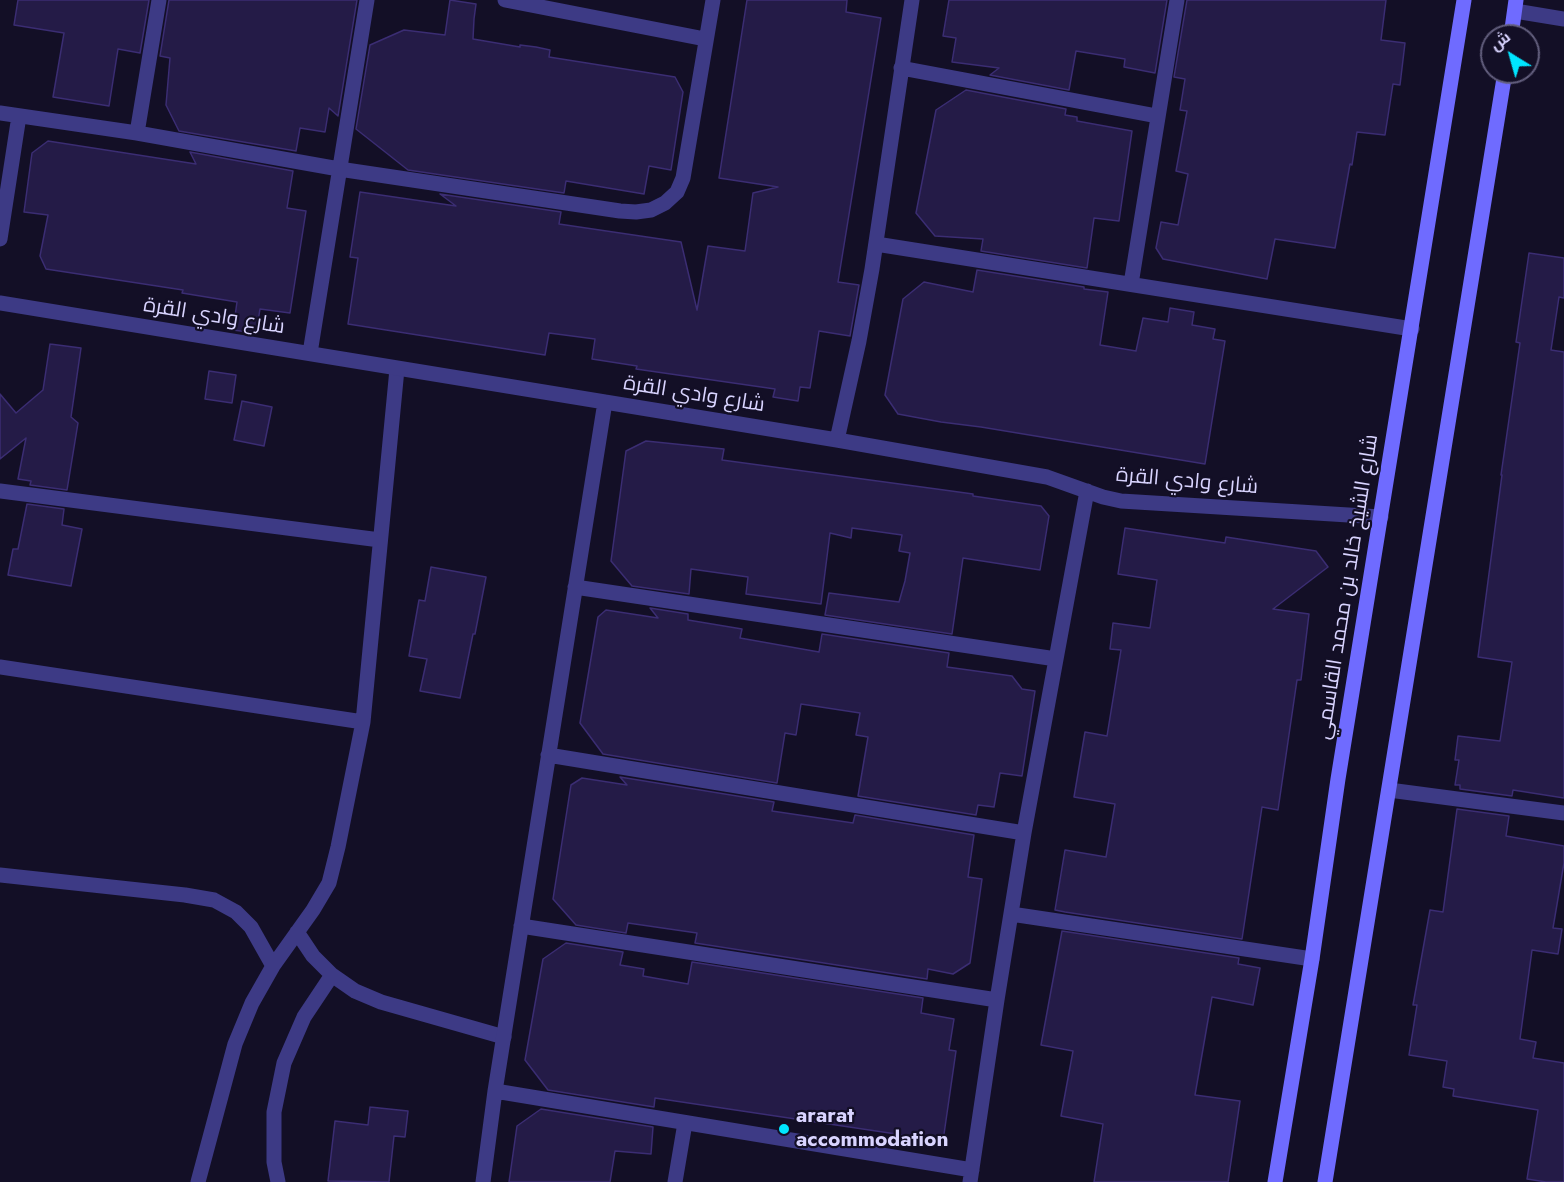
<!DOCTYPE html>
<meta charset="utf-8">
<style>
body{margin:0}
#map{position:relative;width:1564px;height:1182px;overflow:hidden;background:#130f26;font-family:Jost,Cairo,sans-serif}
canvas{display:block}
.north{position:absolute;left:1480px;top:24px;width:60px;height:60px;box-sizing:border-box;background:#130f26;border:2px solid #625e7d;border-radius:50%;rotate:323deg;font-size:16px;font-weight:700;line-height:24px;text-align:center;color:#d9d4ff}
.north::after{content:'';display:block;margin:auto;width:21px;height:27px;background:#00e5ff;clip-path:polygon(50% 0,100% 100%,50% 72%,0 100%)}
</style>
<div id="map">
<canvas width="1564" height="1182"></canvas>
<div class="north">ش</div>
</div>
<script>
const g = document.querySelector('canvas').getContext('2d');
g.lineJoin = 'round';
function fill(path, color) {
  g.fillStyle = color;
  g.fill(path, 'evenodd');
}
function toPath(rows) {
  const path = new Path2D();
  for (const r of rows) {
    path.moveTo(r[0], r[1]);
    for (let i = 2; i < r.length; i += 2) path.lineTo(r[i], r[i + 1]);
  }
  return path;
}
function stroke(path, color, width, dash) {
  g.strokeStyle = color;
  g.lineWidth = width;
  g.lineCap = dash ? 'butt' : 'round';
  g.setLineDash(dash || []);
  g.stroke(path);
}
function label(font, color, halo, rows, align = 'center') {
  g.font = font + ' Jost,Cairo,sans-serif';
  g.lineWidth = 4.5;
  g.setLineDash([]);
  g.textBaseline = 'middle';
  g.strokeStyle = halo;
  g.fillStyle = color;
  for (const [text, x, y, turn = 0] of rows) {
    g.save();
    g.translate(x, y);
    g.rotate((+turn || 0) * Math.PI / 180);
    g.textAlign = isNaN(turn) ? turn : align;
    if (halo) g.strokeText(text, 0, 0);
    g.fillText(text, 0, 0);
    g.restore();
  }
}
const building = toPath([
 [18,0,149,0,140,53,118,49,109,106,53,97,64,33,14,25,18,0],
 [169,0,357,0,338,116,329,108,325,132,300,128,296,151,179,131,166,105,170,58,160,56,169,0],
 [450,0,476,4,474,19,473,39,520,47,520,45,536,47,550,50,549,57,675,77,683,92,671,170,649,166,644,194,566,181,564,193,408,170,356,129,370,45,404,30,445,35,450,0],
 [747,0,847,0,846,12,881,18,838,282,859,285,850,336,819,331,810,388,800,387,798,401,773,397,775,389,636,369,637,366,592,359,595,339,549,333,545,355,348,324,358,258,350,257,360,192,456,206,440,194,561,212,559,224,681,242,697,310,708,246,745,251,753,193,778,187,719,178,747,0],
 [949,0,1167,0,1155,73,1124,67,1125,59,1076,51,1069,90,990,75,999,68,952,62,956,38,943,36,949,0],
 [1187,0,1386,0,1381,40,1405,43,1400,85,1393,84,1385,135,1357,132,1352,165,1350,164,1335,248,1275,239,1267,279,1163,259,1156,248,1161,222,1178,225,1188,174,1176,171,1187,111,1180,110,1185,79,1174,77,1187,0],
 [966,90,1066,109,1065,115,1077,117,1077,121,1132,131,1119,221,1094,218,1087,268,981,251,983,239,935,236,916,213,936,110,966,90],
 [48,141,196,164,190,152,293,171,287,208,306,211,290,313,260,309,256,333,233,330,237,302,182,293,183,290,46,269,40,256,48,215,24,212,32,153,48,141],
 [1529,253,1564,258,1564,298,1559,297,1551,350,1564,352,1564,798,1513,790,1512,796,1460,789,1460,785,1455,785,1459,760,1455,760,1458,736,1500,741,1512,662,1478,657,1502,475,1501,475,1520,343,1516,342,1529,253],
 [977,270,1084,287,1084,289,1108,292,1100,345,1136,351,1143,318,1168,322,1170,308,1194,312,1192,325,1215,329,1213,339,1225,341,1205,464,981,427,941,422,898,414,885,395,903,299,924,282,973,292,977,270],
 [50,344,81,348,71,417,78,423,67,490,30,485,31,481,18,479,26,438,0,459,0,394,16,413,43,390,50,344],
 [209,371,236,375,232,403,205,399,209,371],
 [242,401,272,407,264,446,234,440,242,401],
 [646,441,724,449,722,460,944,490,973,494,973,496,1041,506,1049,516,1040,570,963,558,952,634,825,615,829,593,899,602,905,581,910,553,899,551,902,535,852,528,851,538,830,533,821,604,746,594,748,577,691,569,689,594,632,586,611,561,626,451,646,441],
 [27,504,64,509,62,525,82,529,71,586,8,575,13,549,18,549,27,504],
 [1125,528,1225,543,1226,537,1316,551,1328,567,1273,609,1309,614,1301,680,1297,680,1278,810,1262,807,1242,939,1065,912,1055,910,1065,850,1106,857,1115,804,1074,797,1085,732,1107,736,1121,650,1110,649,1113,623,1150,628,1157,580,1118,574,1125,528],
 [431,567,486,577,475,634,473,634,460,698,420,691,427,659,409,656,419,600,425,601,431,567],
 [650,608,688,614,688,620,742,629,740,638,819,652,822,634,949,653,947,667,1012,676,1022,689,1035,691,1022,776,1000,773,994,807,978,805,976,815,858,796,868,737,856,735,860,713,801,704,796,735,785,733,777,783,603,754,580,723,598,617,606,610,658,618,650,608],
 [620,777,774,802,772,811,853,823,855,815,974,835,968,877,982,879,970,963,953,974,928,969,927,979,695,943,697,933,628,923,626,933,576,925,553,899,571,785,582,778,627,785,620,777],
 [1457,809,1509,816,1506,836,1564,846,1564,863,1553,928,1562,929,1558,954,1532,950,1520,1039,1536,1042,1533,1058,1564,1063,1564,1182,1546,1182,1527,1179,1538,1110,1453,1096,1454,1089,1443,1087,1447,1061,1409,1055,1417,1005,1413,1005,1430,910,1443,912,1457,809],
 [1062,931,1239,958,1238,964,1260,968,1253,1005,1212,997,1195,1095,1240,1101,1228,1182,1094,1182,1103,1124,1061,1116,1073,1051,1041,1045,1062,931],
 [566,943,623,952,620,965,644,969,643,976,688,984,692,962,923,998,921,1013,954,1019,949,1050,956,1051,943,1141,655,1098,654,1107,548,1090,525,1060,543,959,566,943],
 [370,1107,408,1111,405,1137,394,1136,389,1182,328,1181,335,1121,368,1125,370,1107],
 [541,1109,653,1127,651,1154,615,1151,610,1182,509,1182,517,1126,541,1109]
]);
const lane = toPath([
 [0,491,380,540],
 [0,667,363,722],
 [0,875,185,895,214,900,236,912,251,927,273,966],
 [297,932,313,956,332,975,355,991,381,1002,504,1037],
 [198,1182,235,1044,252,1003,273,966,313,910,329,883,338,847,363,722,397,369],
 [278,1182,274,1162,274,1112,284,1063,304,1017,332,975]
]);
const street = toPath([
 [505,0,705,39],
 [1515,11,1564,19],
 [901,68,1157,116],
 [0,113,137,133,339,169,620,211,636,212,651,210,665,203,677,192,683,178,713,0],
 [137,133,159,0],
 [0,239,19,116],
 [876,244,1412,329],
 [1131,284,1177,0],
 [0,303,837,440,1047,477,1103,497,1121,501,1381,517],
 [310,353,367,0],
 [837,440,859,341,872,269,912,0],
 [575,587,1056,659],
 [548,755,1024,833],
 [1389,790,1564,813],
 [1011,914,1312,959],
 [521,926,997,1000],
 [495,1091,972,1170],
 [483,1182,495,1091,605,402],
 [675,1182,685,1123],
 [970,1182,997,1000,1024,833,1087,491]
]);
const secondary = toPath([
 [1511,36,1516,0],
 [1275,1182,1312,959,1338,779,1464,0],
 [1325,1182,1505,72]
]);
const markers = [
 [784,1129,6,"#00e5ff"]
];
const streetNames = [
 ["شارع وادي القرة",214,317,9],
 ["شارع وادي القرة",694,395,9],
 ["شارع وادي القرة",1187,482,5],
 ["شارع الشيخ خالد بن محمد القاسمي",1348,587,-81]
];
const poiNames = [
 ["ararat",796,1117],
 ["accommodation",796,1141]
];
fill(building, '#241b47');
stroke(building, '#3b2d73', 1.5);
stroke(lane, '#3d3a85', 15);
stroke(street, '#3d3a85', 15);
stroke(secondary, '#6f6bff', 15);
for (const [x, y, r, color] of markers) {
  const dot = new Path2D();
  dot.arc(x, y, r, 0, 2 * Math.PI);
  g.fillStyle = color;
  g.fill(dot);
  stroke(dot, '#130f26', 2);
}
label('21px', '#d9d4ff', '#130f26', streetNames);
label('bold 21px', '#d9d4ff', '#130f26', poiNames, 'left');
</script>
